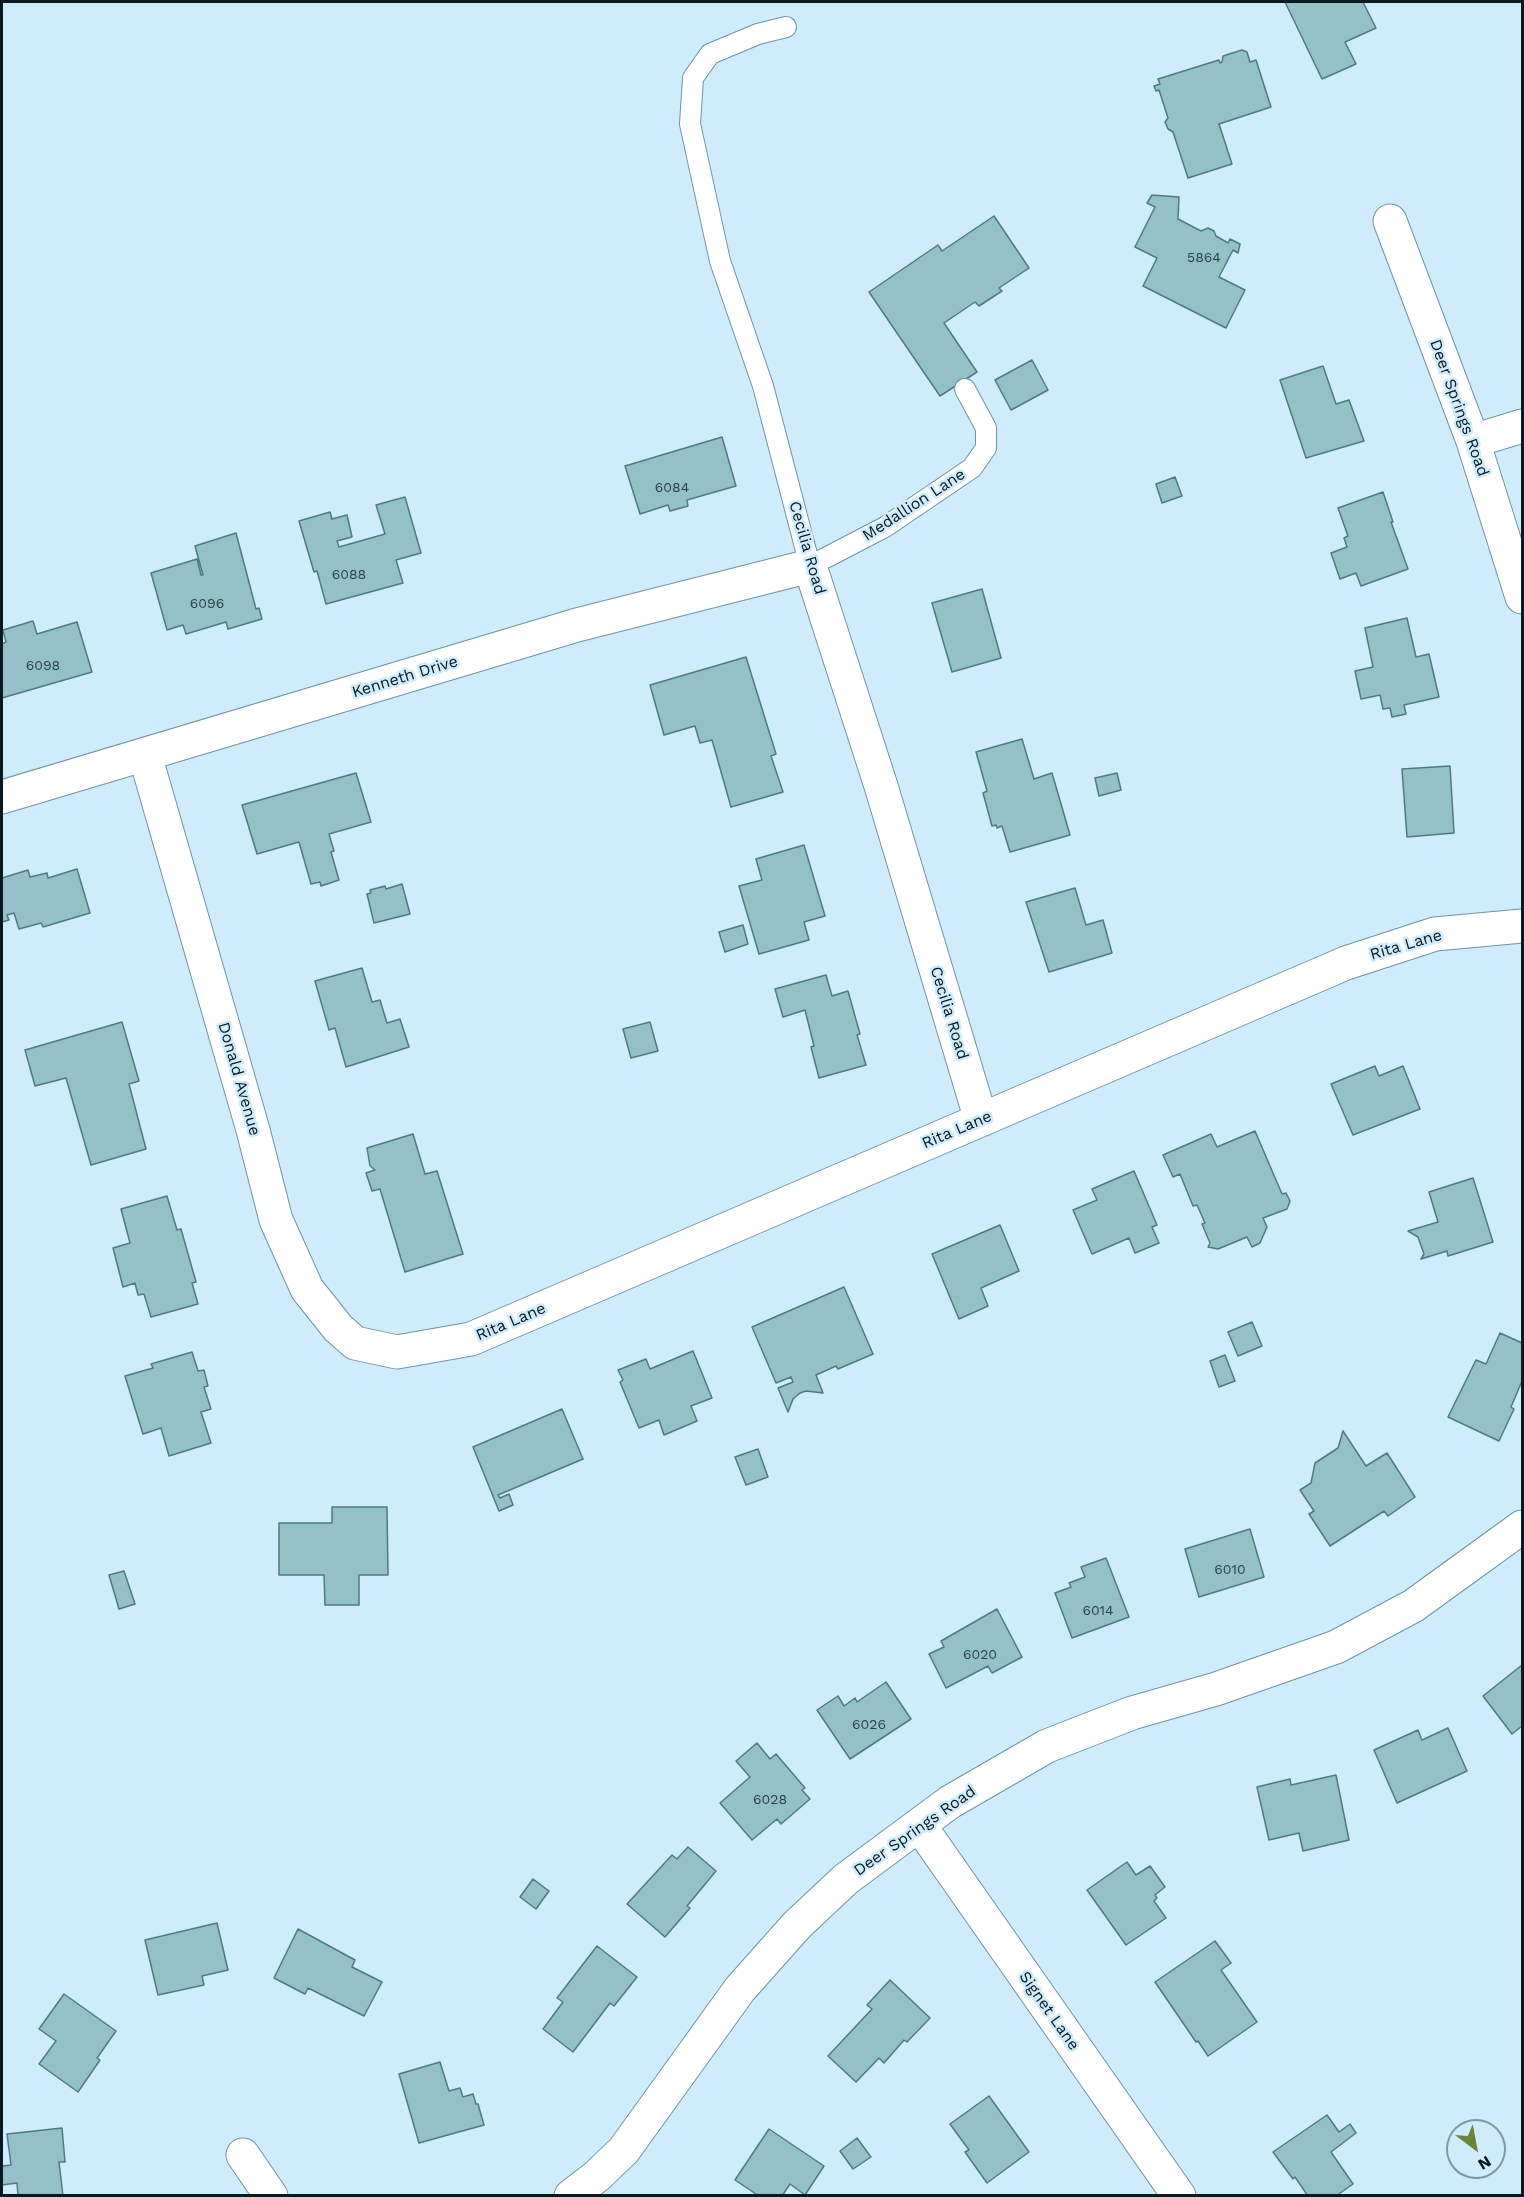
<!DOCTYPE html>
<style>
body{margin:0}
#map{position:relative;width:1524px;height:2197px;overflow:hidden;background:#ceecfc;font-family:"Work Sans",sans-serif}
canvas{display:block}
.frame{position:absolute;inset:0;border:3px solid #0a181f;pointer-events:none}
.north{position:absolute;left:1446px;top:2119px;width:60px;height:60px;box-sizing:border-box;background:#ceecfc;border:2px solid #8097a4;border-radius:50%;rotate:148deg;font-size:16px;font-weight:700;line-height:24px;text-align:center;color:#0a181f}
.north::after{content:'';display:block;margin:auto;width:21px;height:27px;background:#6d8335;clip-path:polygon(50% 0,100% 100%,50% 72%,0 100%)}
</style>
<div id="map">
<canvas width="1524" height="2197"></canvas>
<div class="frame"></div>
<div class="north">N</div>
</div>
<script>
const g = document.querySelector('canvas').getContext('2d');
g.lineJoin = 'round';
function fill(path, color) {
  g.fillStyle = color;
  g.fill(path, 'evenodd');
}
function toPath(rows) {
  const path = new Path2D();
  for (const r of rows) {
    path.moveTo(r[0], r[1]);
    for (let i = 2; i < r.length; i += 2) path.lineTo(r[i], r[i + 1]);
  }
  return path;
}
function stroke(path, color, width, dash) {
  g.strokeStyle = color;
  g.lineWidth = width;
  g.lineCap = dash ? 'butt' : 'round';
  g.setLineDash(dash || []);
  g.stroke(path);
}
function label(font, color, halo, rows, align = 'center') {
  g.font = font + ' "Work Sans",sans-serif';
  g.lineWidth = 5;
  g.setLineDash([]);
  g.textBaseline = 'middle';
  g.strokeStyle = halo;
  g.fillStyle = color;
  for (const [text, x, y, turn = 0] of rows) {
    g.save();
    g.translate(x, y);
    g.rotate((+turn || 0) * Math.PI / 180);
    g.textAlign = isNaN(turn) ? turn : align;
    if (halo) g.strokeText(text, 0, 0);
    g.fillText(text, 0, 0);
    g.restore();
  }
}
const building = toPath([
 [1285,2,1363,2,1376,28,1345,42,1356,64,1322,79,1285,2],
 [1242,50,1247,52,1250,62,1256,60,1271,107,1219,124,1232,164,1188,178,1173,132,1168,129,1165,122,1168,118,1159,90,1156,91,1154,86,1160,84,1158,79,1219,60,1220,63,1222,62,1223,56,1242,50],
 [1152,195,1179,197,1178,219,1201,231,1208,228,1214,231,1216,236,1228,243,1230,239,1240,244,1238,253,1233,250,1219,277,1245,290,1226,328,1143,286,1157,258,1135,247,1155,207,1147,203,1152,195],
 [994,216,1029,268,999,288,1002,291,979,306,975,302,944,323,977,372,940,396,869,292,938,245,942,251,994,216],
 [1032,360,1048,390,1011,410,995,380,1032,360],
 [1323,366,1336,404,1349,400,1364,441,1306,458,1280,380,1323,366],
 [722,437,736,486,687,500,688,506,670,511,668,505,640,514,625,466,722,437],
 [1175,477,1182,496,1162,503,1156,484,1175,477],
 [1383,492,1393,522,1391,522,1408,569,1361,586,1356,573,1340,579,1331,553,1347,547,1344,538,1348,536,1338,508,1383,492],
 [405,497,421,553,396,560,403,583,326,604,317,571,314,572,299,521,330,512,332,519,347,515,352,537,337,541,339,547,385,534,376,505,405,497],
 [236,533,256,609,259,608,262,619,228,629,226,622,186,634,183,625,167,630,151,573,197,559,201,575,203,575,195,546,236,533],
 [982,589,1001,658,952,672,932,603,982,589],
 [1407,618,1416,657,1429,654,1439,697,1404,705,1406,714,1392,717,1390,708,1383,709,1380,695,1361,699,1355,671,1373,667,1365,628,1407,618],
 [33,621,37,634,77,622,92,672,2,698,2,644,6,642,3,630,33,621],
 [746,657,776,754,771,756,783,792,731,807,712,740,700,743,695,726,664,735,650,685,746,657],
 [1022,739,1034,779,1052,773,1070,835,1010,852,1002,826,997,828,996,825,992,826,983,793,987,791,976,752,1022,739],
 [1450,766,1454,833,1407,837,1402,769,1450,766],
 [356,773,371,822,329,834,334,851,331,852,339,880,321,886,320,882,311,884,299,842,257,854,242,805,356,773],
 [1117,773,1121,790,1099,796,1095,778,1117,773],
 [804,845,825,916,804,922,809,940,759,954,739,886,762,880,756,859,804,845],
 [77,869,90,913,43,927,41,923,19,929,14,913,7,915,9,920,2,922,2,878,28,870,30,877,47,873,48,878,77,869],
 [402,884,410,914,374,923,367,894,371,893,370,890,385,886,386,889,402,884],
 [1075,888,1086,925,1103,920,1112,953,1049,972,1026,902,1075,888],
 [743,925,748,944,725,952,719,932,743,925],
 [362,968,372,1002,380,1000,387,1023,400,1019,409,1047,346,1067,335,1028,329,1030,315,981,362,968],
 [826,975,832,996,848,991,860,1034,857,1035,866,1065,819,1078,811,1047,814,1046,805,1010,783,1017,775,989,826,975],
 [122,1022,139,1081,129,1084,146,1149,91,1165,66,1078,35,1086,25,1050,122,1022],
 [650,1022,658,1051,631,1058,623,1029,650,1022],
 [1375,1066,1379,1076,1403,1066,1420,1109,1353,1135,1331,1084,1375,1066],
 [1255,1131,1282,1194,1286,1193,1290,1201,1287,1209,1263,1218,1267,1227,1260,1243,1252,1247,1247,1237,1218,1249,1208,1247,1210,1243,1202,1224,1205,1223,1197,1205,1193,1206,1180,1174,1173,1177,1163,1155,1211,1134,1217,1147,1255,1131],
 [413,1134,425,1174,437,1171,463,1254,405,1272,380,1189,372,1191,366,1173,375,1170,370,1166,367,1148,413,1134],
 [1134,1171,1157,1225,1152,1227,1159,1243,1135,1253,1129,1238,1092,1254,1073,1210,1097,1200,1092,1189,1134,1171],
 [1473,1178,1493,1242,1448,1256,1447,1251,1421,1259,1424,1254,1418,1237,1408,1231,1438,1222,1429,1192,1473,1178],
 [167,1196,177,1230,181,1229,196,1282,192,1283,198,1304,151,1317,144,1294,138,1295,135,1283,123,1287,113,1248,130,1243,121,1209,167,1196],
 [1000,1225,1019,1271,981,1288,988,1306,959,1319,932,1254,1000,1225],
 [844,1287,873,1354,838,1369,836,1366,816,1375,823,1393,806,1391,800,1393,793,1399,788,1412,778,1388,793,1382,791,1377,776,1383,752,1327,844,1287],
 [1252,1322,1262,1346,1238,1356,1228,1332,1252,1322],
 [1500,1333,1522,1343,1522,1381,1511,1407,1514,1409,1499,1441,1448,1417,1476,1360,1486,1364,1500,1333],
 [693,1351,712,1398,691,1406,697,1421,664,1435,659,1420,639,1428,620,1382,623,1380,618,1370,646,1359,650,1369,693,1351],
 [192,1352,198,1371,204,1370,208,1386,204,1387,211,1409,201,1412,211,1443,169,1456,161,1428,143,1434,125,1376,153,1368,151,1364,192,1352],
 [1225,1355,1235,1381,1219,1387,1210,1361,1225,1355],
 [562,1409,583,1459,498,1495,500,1498,509,1494,513,1505,499,1511,473,1447,562,1409],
 [1343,1431,1366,1466,1387,1453,1415,1497,1388,1516,1384,1511,1330,1546,1309,1514,1314,1511,1300,1490,1311,1483,1315,1463,1338,1448,1343,1431],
 [758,1449,768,1477,746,1485,735,1457,758,1449],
 [332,1507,387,1507,388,1575,359,1575,359,1605,325,1605,324,1575,279,1575,279,1523,332,1523,332,1507],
 [1250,1529,1264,1577,1199,1597,1185,1549,1250,1529],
 [1106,1558,1129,1617,1072,1638,1055,1593,1071,1587,1069,1583,1085,1577,1081,1567,1106,1558],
 [124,1571,135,1604,119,1609,109,1575,124,1571],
 [997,1609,1022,1657,992,1673,988,1666,946,1688,929,1654,944,1647,941,1641,997,1609],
 [1522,1665,1522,1726,1512,1734,1483,1696,1522,1665],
 [886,1682,911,1719,850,1759,817,1710,838,1696,844,1706,855,1698,857,1702,886,1682],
 [1448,1728,1467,1771,1397,1803,1374,1750,1418,1730,1422,1740,1448,1728],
 [757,1743,770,1759,776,1754,805,1788,802,1790,810,1799,781,1824,777,1819,752,1840,720,1803,750,1777,736,1761,757,1743],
 [1336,1775,1349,1840,1303,1851,1299,1833,1269,1840,1257,1787,1290,1779,1291,1785,1336,1775],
 [688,1847,716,1871,687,1906,690,1908,665,1937,627,1904,672,1855,677,1859,688,1847],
 [1127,1862,1136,1875,1150,1866,1165,1887,1155,1895,1157,1898,1154,1901,1166,1918,1126,1945,1087,1890,1127,1862],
 [533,1879,549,1891,536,1909,520,1897,533,1879],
 [217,1923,228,1970,202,1976,204,1985,158,1995,145,1940,217,1923],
 [298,1929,355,1960,352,1967,382,1982,364,2016,308,1988,305,1994,274,1978,298,1929],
 [1215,1941,1231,1963,1221,1970,1257,2022,1208,2056,1198,2041,1196,2042,1155,1982,1215,1941],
 [597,1946,637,1977,614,2006,610,2003,573,2052,543,2029,563,2002,557,1998,597,1946],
 [890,1980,930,2018,907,2042,904,2040,884,2063,879,2058,856,2082,828,2056,872,2009,867,2005,890,1980],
 [64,1994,116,2031,97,2058,100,2060,78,2092,39,2064,56,2041,39,2029,64,1994],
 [440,2062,449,2091,460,2088,463,2097,473,2094,476,2104,478,2104,484,2125,419,2143,399,2074,440,2062],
 [989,2096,1029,2152,987,2183,965,2152,969,2150,950,2124,989,2096],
 [1327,2115,1339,2132,1350,2124,1356,2133,1331,2152,1353,2184,1336,2196,1308,2196,1295,2177,1293,2179,1273,2152,1327,2115],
 [62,2128,65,2162,59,2162,63,2196,18,2196,17,2183,2,2185,2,2166,11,2165,7,2134,62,2128],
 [769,2129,824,2166,805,2195,790,2184,782,2196,759,2196,735,2180,769,2129],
 [857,2138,871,2157,853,2169,840,2151,857,2138]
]);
const lane = toPath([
 [786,27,758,34,710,54,693,78,690,124,720,261,763,386,810,566,885,527,972,468,986,448,986,428,965,389]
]);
const street = toPath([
 [1390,221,1473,441,1522,597],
 [1473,441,1522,426],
 [145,755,253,1130,276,1220,307,1289,338,1328,355,1343,397,1352,471,1339,1346,963,1435,934,1522,926],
 [2,797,577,625,810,566,881,786,981,1120],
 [920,1826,1179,2196],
 [243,2155,271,2196],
 [571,2196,597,2176,624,2150,740,1989,797,1925,846,1879,950,1802,1047,1746,1132,1713,1216,1689,1336,1647,1413,1606,1522,1527]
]);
const numberNames = [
 ["5864",1204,258],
 ["6084",672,488],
 ["6088",349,575],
 ["6096",207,604],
 ["6098",43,666],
 ["6010",1230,1570],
 ["6014",1098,1611],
 ["6020",980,1655],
 ["6026",869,1725],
 ["6028",770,1800]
];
const streetNames = [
 ["Deer Springs Road",1459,408,70],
 ["Medallion Lane",914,505,-33],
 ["Cecilia Road",807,548,74],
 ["Kenneth Drive",405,677,-17],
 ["Rita Lane",1406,945,-16],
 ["Cecilia Road",949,1013,73],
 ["Donald Avenue",239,1079,74],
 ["Rita Lane",957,1130,-23],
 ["Rita Lane",511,1322,-23],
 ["Deer Springs Road",915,1831,-35],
 ["Signet Lane",1049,2011,55]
];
fill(building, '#94c0c8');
stroke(building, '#507a81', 1.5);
stroke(lane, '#7093a5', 22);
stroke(street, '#7093a5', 35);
stroke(lane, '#fff', 20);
stroke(street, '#fff', 33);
label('14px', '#2c4249', null, numberNames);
label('16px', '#0a181f', '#ceecfc', streetNames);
</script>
